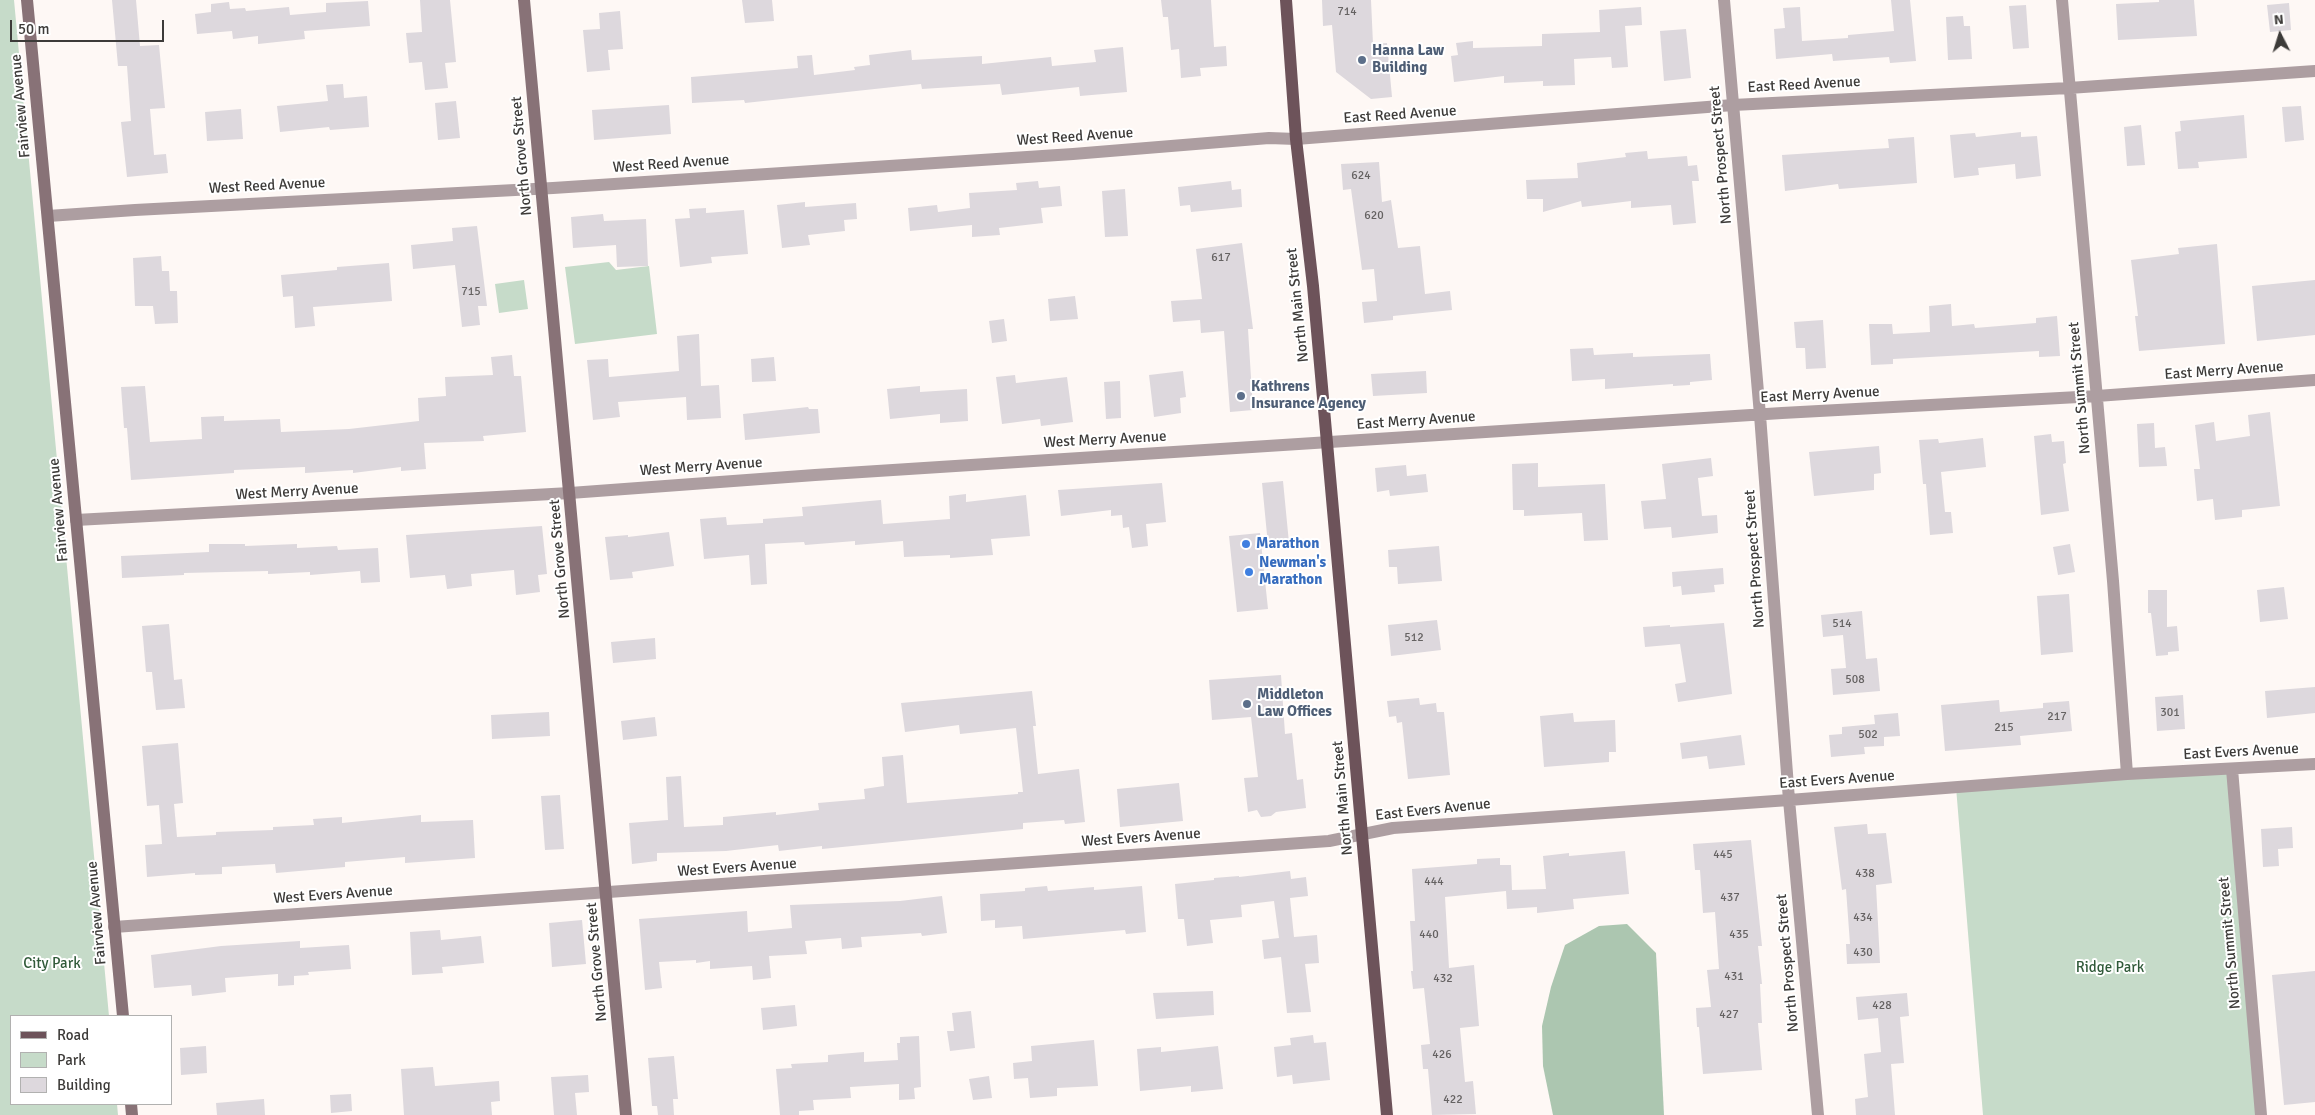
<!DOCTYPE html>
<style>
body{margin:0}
#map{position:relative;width:2315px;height:1115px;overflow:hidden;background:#fef8f5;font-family:Signika,sans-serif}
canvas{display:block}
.legend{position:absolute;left:10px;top:1015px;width:162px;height:90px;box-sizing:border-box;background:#fff;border:1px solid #b1b1b0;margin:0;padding:6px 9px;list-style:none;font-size:15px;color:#3d3b39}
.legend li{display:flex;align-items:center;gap:10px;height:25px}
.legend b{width:25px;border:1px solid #b1b1b0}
.north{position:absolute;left:2255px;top:10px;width:50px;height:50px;-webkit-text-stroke:4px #fff;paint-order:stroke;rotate:355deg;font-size:14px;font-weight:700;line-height:20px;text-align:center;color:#3d3b39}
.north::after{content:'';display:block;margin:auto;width:18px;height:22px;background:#3d3b39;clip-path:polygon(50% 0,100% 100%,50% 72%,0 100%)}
.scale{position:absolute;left:10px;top:20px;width:154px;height:22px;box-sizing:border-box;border:2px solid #3d3b39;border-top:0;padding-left:6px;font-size:15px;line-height:18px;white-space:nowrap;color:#3d3b39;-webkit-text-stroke:4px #fff;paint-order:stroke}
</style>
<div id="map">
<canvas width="2315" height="1115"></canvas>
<ul class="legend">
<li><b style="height:6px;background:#6d535a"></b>Road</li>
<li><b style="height:14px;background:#c6dbc9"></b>Park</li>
<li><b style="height:14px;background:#ddd8dd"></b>Building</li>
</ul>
<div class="north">N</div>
<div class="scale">50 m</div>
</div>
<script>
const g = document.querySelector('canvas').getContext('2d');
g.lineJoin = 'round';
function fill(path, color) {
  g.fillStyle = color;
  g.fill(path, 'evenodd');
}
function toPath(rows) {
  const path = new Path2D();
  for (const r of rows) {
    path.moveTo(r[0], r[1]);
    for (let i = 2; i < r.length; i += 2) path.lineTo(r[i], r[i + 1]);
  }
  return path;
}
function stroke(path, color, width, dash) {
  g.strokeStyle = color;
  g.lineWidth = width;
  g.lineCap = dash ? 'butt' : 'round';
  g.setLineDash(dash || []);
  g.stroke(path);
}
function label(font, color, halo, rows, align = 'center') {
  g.font = font + ' Signika,sans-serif';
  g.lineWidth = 4;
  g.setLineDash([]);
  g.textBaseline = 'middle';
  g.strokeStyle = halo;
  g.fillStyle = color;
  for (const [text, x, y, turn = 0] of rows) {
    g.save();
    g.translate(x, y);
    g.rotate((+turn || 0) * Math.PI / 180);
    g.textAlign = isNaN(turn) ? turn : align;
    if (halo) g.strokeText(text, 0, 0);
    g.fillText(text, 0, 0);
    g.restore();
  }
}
const green = toPath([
 [0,0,14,0,109,1016,11,1016,11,1104,117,1104,118,1115,0,1115],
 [609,262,616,270,649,266,657,334,575,344,565,267],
 [524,280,528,309,499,313,495,284],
 [2232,769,2261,1115,1983,1115,1956,787]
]);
const forest = toPath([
 [1627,924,1656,953,1664,1115,1553,1115,1543,1066,1542,1026,1551,987,1565,945,1599,926]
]);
const building = toPath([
 [112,0,136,0,140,46,159,45,165,108,150,109,154,155,166,154,168,173,127,177,121,122,131,121,127,66,118,66],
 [420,0,450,0,456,62,445,63,448,88,425,90,422,62,409,63,406,33,422,32],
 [742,0,772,0,774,21,745,23],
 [1161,0,1211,0,1214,47,1226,46,1227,66,1200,68,1201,76,1181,78,1179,49,1171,50,1168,17,1163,17],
 [1322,0,1371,0,1373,44,1387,43,1392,97,1371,99,1336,72,1332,25,1323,26],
 [1891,0,1910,0,1916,61,1890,63,1889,57,1833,61,1832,54,1776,59,1774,29,1785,28,1783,8,1800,7,1802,41,1848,38,1848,35,1894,31],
 [2159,0,2194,0,2197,36,2118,40,2116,4,2159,2],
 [368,1,370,26,304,31,305,39,258,44,258,36,233,39,232,31,197,34,195,14,211,12,211,4,229,2,230,9,245,8,246,11,289,7,290,15,326,12,326,3],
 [2289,3,2291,30,2270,32,2267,5],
 [2026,5,2029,48,2013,49,2009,6],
 [1641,7,1642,25,1625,26,1628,67,1612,68,1611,57,1574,59,1575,85,1543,86,1543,81,1504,83,1504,76,1454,82,1451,56,1458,55,1456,43,1473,41,1473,48,1542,46,1542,34,1600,32,1599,10],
 [620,11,623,49,608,50,610,70,587,72,583,30,600,29,599,13],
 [1963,16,1964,26,1970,26,1972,59,1948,60,1946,17],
 [1686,29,1691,78,1664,81,1660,31],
 [1123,47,1127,92,1080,96,1079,87,1002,95,1000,84,922,89,921,84,745,103,744,100,692,103,691,77,798,68,797,56,812,55,814,75,855,70,854,67,870,65,869,55,911,50,912,60,982,56,982,64,1051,57,1052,66,1096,62,1094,50],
 [343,84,344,98,367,96,369,127,330,130,329,127,280,132,277,106,328,101,326,85],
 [456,101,460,138,438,140,435,103],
 [669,105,671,134,594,140,592,110],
 [2301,106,2304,140,2285,142,2282,107],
 [241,109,243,139,207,141,205,112],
 [2244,115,2247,158,2198,162,2199,168,2178,169,2175,132,2181,131,2180,121],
 [2141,125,2145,165,2127,166,2124,127],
 [2021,132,2021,137,2037,136,2041,176,2016,179,2015,164,1978,168,1979,175,1954,178,1950,135,1975,133,1976,137],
 [1914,137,1917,183,1839,189,1838,184,1785,191,1782,155,1889,148,1888,139],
 [1647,151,1648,159,1687,156,1688,166,1697,165,1699,181,1692,181,1696,223,1673,225,1671,205,1631,208,1631,201,1582,207,1581,201,1543,212,1543,199,1527,199,1526,180,1578,178,1577,163,1626,157,1625,153],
 [1379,162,1382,202,1391,200,1398,248,1420,246,1425,294,1450,291,1452,310,1393,316,1393,320,1364,323,1362,302,1377,301,1374,269,1362,270,1351,189,1343,190,1341,164],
 [1038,181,1039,188,1060,186,1062,206,1041,208,1043,223,999,228,1000,235,972,237,972,225,910,231,908,208,937,205,938,212,970,208,969,193,1017,190,1016,183],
 [1231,181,1232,190,1241,189,1242,207,1191,212,1190,205,1180,206,1178,187],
 [1125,189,1128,236,1105,237,1102,191],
 [805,202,805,207,856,203,857,219,844,220,845,231,808,235,810,245,782,248,777,205],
 [706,208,706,213,744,210,748,254,711,257,712,263,680,267,675,219,690,218,689,209],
 [603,214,604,221,646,219,648,266,617,267,616,245,573,248,571,217],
 [477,226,487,306,478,306,480,325,462,327,455,265,413,269,411,245,453,241,452,228],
 [1242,243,1253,329,1248,329,1253,410,1230,412,1224,331,1201,333,1200,320,1173,322,1171,301,1202,299,1196,249],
 [2217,244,2225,344,2139,351,2135,316,2138,316,2131,260,2179,254,2178,248],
 [161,256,162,271,169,271,170,291,177,291,178,323,155,324,153,306,135,306,133,258],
 [389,263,392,301,313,307,315,326,295,328,293,296,283,297,281,275,337,270,337,267],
 [2315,280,2315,335,2257,341,2252,286],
 [1075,296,1078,319,1050,321,1048,299],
 [1951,304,1952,326,1974,324,1975,328,2036,323,2036,318,2057,316,2060,356,2039,357,2039,351,1893,359,1893,364,1871,365,1869,324,1892,324,1893,334,1930,332,1929,306],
 [1004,319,1007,341,992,343,989,321],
 [1823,320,1826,368,1806,369,1805,348,1796,348,1794,322],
 [699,334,701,386,719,385,721,418,687,420,686,397,618,402,620,417,593,420,587,360,608,359,609,377,679,371,677,336],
 [1593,348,1594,355,1633,353,1633,357,1710,354,1712,380,1690,382,1690,385,1673,386,1673,384,1605,389,1605,379,1572,381,1570,349],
 [512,355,514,376,521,376,526,432,483,436,484,441,424,443,426,469,401,471,401,467,353,473,353,470,305,473,305,467,234,470,234,473,131,480,127,428,124,428,121,387,145,386,150,442,202,439,201,417,224,416,224,421,280,419,281,432,349,429,419,421,418,398,446,396,445,377,493,375,491,357],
 [774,357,776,381,752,382,751,359],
 [1183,371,1186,397,1180,398,1181,413,1154,417,1149,375],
 [1426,371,1427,393,1373,396,1371,374],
 [1015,375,1016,383,1067,377,1073,422,1041,426,1040,419,1002,424,996,377],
 [1120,381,1121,418,1106,419,1104,382],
 [920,386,920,392,967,389,968,421,940,423,940,414,890,419,887,389],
 [808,407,809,409,818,409,820,433,745,440,743,414],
 [2270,412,2280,506,2242,510,2242,517,2215,520,2213,499,2197,501,2194,469,2200,469,2195,425,2214,422,2216,441,2250,436,2248,415],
 [2154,423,2155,448,2165,447,2167,466,2139,467,2137,424],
 [2051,434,2052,442,2064,441,2066,463,2063,464,2069,511,2041,515,2034,436],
 [1983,438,1986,467,1941,472,1945,512,1951,512,1953,533,1930,535,1926,484,1923,484,1919,440,1938,439,1939,443],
 [1879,446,1881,473,1874,474,1874,490,1814,496,1809,452],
 [1711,458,1713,476,1698,478,1702,516,1717,515,1718,533,1672,538,1671,527,1644,529,1641,501,1666,499,1662,464],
 [1538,463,1538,487,1605,484,1608,540,1584,541,1582,513,1524,516,1524,510,1513,510,1512,464],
 [1406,465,1407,476,1426,474,1428,492,1390,496,1389,490,1377,492,1375,468],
 [1283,481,1289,543,1268,545,1262,483],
 [1162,483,1166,522,1146,524,1148,546,1132,548,1129,527,1123,528,1122,515,1111,516,1111,510,1061,516,1058,490],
 [966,494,966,502,1026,495,1030,536,991,539,993,555,950,558,950,555,904,557,903,541,855,545,855,541,805,545,804,542,765,544,767,584,751,585,749,555,704,559,700,519,726,517,727,525,763,523,763,519,803,516,802,507,881,500,883,524,950,519,949,496],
 [542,526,547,574,538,575,540,592,516,595,514,570,471,574,472,586,447,589,445,575,410,578,406,535],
 [669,532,674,566,632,572,633,578,610,580,605,537,628,535,628,537],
 [1260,533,1268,609,1237,612,1229,536],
 [209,544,245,544,245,546,297,544,297,548,337,546,338,550,378,548,380,582,361,583,360,571,310,575,310,572,268,574,268,571,184,573,184,575,122,578,121,556,209,552],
 [2070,544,2075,572,2058,575,2053,547],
 [1439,546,1442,581,1398,584,1397,567,1389,567,1388,550],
 [1723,568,1724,584,1714,585,1715,592,1682,595,1681,586,1673,587,1672,572],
 [2284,587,2288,619,2260,622,2257,590],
 [2148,590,2167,590,2167,627,2177,626,2179,651,2168,652,2168,655,2156,656,2151,613,2148,613],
 [2069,594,2073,652,2041,655,2037,596],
 [1862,611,1866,659,1877,658,1880,691,1833,695,1831,669,1846,668,1843,635,1823,637,1821,615],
 [1437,620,1441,650,1391,656,1388,625],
 [1724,623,1732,694,1678,702,1675,684,1686,682,1680,644,1645,647,1643,627,1670,625,1670,627],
 [169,624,174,680,182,679,185,708,156,710,152,672,146,672,142,626],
 [655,638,656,659,613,663,611,642],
 [1281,675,1285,734,1292,733,1297,780,1303,779,1306,808,1276,812,1271,816,1261,817,1257,810,1248,812,1244,778,1258,777,1251,717,1212,720,1209,680],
 [2315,687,2315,713,2267,718,2265,691],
 [1032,691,1036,726,1033,726,1038,774,1079,769,1085,822,1065,824,1064,820,1023,823,1023,829,822,849,822,846,779,851,778,845,726,851,657,853,657,861,632,864,629,823,668,820,666,777,681,776,684,827,723,825,723,817,776,812,776,815,819,810,818,803,865,799,864,789,884,786,882,757,903,755,907,803,1018,794,1018,792,1023,792,1016,728,960,734,959,725,905,732,901,703],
 [2183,695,2185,729,2157,731,2155,697],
 [1419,698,1420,705,1436,703,1437,712,1444,712,1450,775,1408,779,1402,722,1397,723,1396,716,1389,717,1387,701],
 [1999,700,2000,712,2043,708,2043,703,2069,701,2072,731,2020,736,2021,745,1945,751,1941,705],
 [549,712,550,736,492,739,491,715],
 [1573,713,1574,722,1615,720,1616,752,1609,752,1609,762,1544,767,1540,716],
 [1898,713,1900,736,1884,737,1884,746,1864,747,1865,754,1831,757,1829,735,1842,734,1842,727,1875,724,1874,715],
 [655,717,657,736,623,740,621,721],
 [1741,735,1745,765,1709,769,1707,756,1682,759,1680,743],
 [178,743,183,803,174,804,177,837,216,835,216,832,273,830,273,827,314,825,313,819,342,817,342,823,421,815,421,822,473,820,475,858,405,863,405,857,345,862,345,867,276,873,275,864,222,867,222,874,195,875,195,873,147,877,145,845,162,844,159,805,147,806,142,746],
 [1179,783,1183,821,1120,827,1117,789],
 [560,795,564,849,545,850,541,796],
 [1867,824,1868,834,1886,833,1892,883,1876,885,1880,963,1847,964,1846,944,1850,944,1846,889,1842,890,1834,827],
 [2292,827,2293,848,2278,849,2279,866,2263,867,2261,829],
 [1751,840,1762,946,1758,946,1762,984,1760,984,1762,1023,1758,1023,1762,1070,1703,1074,1699,1027,1697,1027,1696,1008,1711,1007,1707,970,1719,969,1715,912,1703,913,1700,870,1695,870,1693,844],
 [1625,851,1629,894,1573,899,1574,909,1537,913,1537,907,1507,909,1506,891,1445,897,1449,968,1474,965,1479,1026,1460,1028,1465,1082,1473,1081,1476,1114,1432,1115,1428,1069,1423,1069,1421,1045,1430,1044,1424,988,1413,989,1411,971,1413,971,1410,921,1415,921,1412,869,1477,864,1477,859,1500,858,1500,865,1511,865,1512,890,1546,889,1543,856,1569,853,1569,856],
 [1290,871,1291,879,1306,877,1308,896,1290,898,1294,937,1317,935,1319,963,1305,964,1311,1012,1287,1013,1281,957,1264,959,1262,940,1279,938,1274,901,1241,905,1242,917,1210,920,1213,943,1187,946,1184,919,1178,919,1175,884,1214,880,1214,878,1239,876,1239,877],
 [1047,886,1048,891,1094,887,1094,890,1142,886,1146,932,1126,934,1125,930,1023,939,1022,926,995,928,995,920,981,921,980,894,1025,891,1025,888],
 [942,896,947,933,922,936,921,933,861,937,862,947,842,949,841,938,805,941,807,954,769,956,771,978,753,980,752,966,710,969,710,961,696,963,696,960,659,962,662,988,645,990,639,919,747,911,748,932,792,928,790,905,900,901],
 [582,920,586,964,552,967,549,923],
 [440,930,441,940,481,936,484,963,442,967,443,973,412,975,410,932],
 [300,941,300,948,349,945,351,969,308,972,309,975,294,976,294,985,278,986,278,974,225,978,226,992,192,996,191,985,154,988,151,955,221,946],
 [2315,971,2315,1102,2284,1105,2272,975],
 [1213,991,1214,1015,1156,1019,1153,993],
 [1907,993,1909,1016,1900,1017,1904,1063,1891,1064,1895,1115,1856,1115,1855,1099,1868,1097,1864,1054,1881,1052,1878,1018,1858,1020,1856,997],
 [795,1005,797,1026,763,1030,761,1008],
 [971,1011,975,1048,950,1051,947,1031,954,1031,952,1013],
 [1313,1035,1314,1043,1326,1042,1330,1080,1293,1084,1292,1075,1277,1077,1274,1047,1291,1045,1290,1038],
 [919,1036,921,1087,914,1088,915,1099,899,1100,899,1084,850,1087,851,1098,813,1100,814,1110,799,1111,799,1115,780,1115,776,1069,792,1068,791,1064,828,1062,828,1055,864,1052,864,1062,898,1060,897,1043,900,1043,900,1037],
 [1094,1040,1098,1086,1057,1088,1057,1096,1030,1098,1028,1078,1014,1079,1013,1063,1032,1061,1031,1046],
 [206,1046,207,1073,181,1075,180,1048],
 [1218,1046,1223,1089,1191,1092,1191,1086,1140,1091,1137,1049,1161,1047,1161,1052],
 [674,1056,678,1099,673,1099,674,1115,658,1115,657,1106,652,1106,648,1058],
 [433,1067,435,1086,499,1081,500,1101,491,1102,492,1115,404,1115,401,1069],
 [588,1075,589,1092,575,1093,577,1115,554,1115,551,1077],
 [989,1076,992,1098,973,1100,969,1079],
 [351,1094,352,1111,331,1113,330,1095],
 [264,1099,265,1115,217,1115,216,1103]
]);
const street = toPath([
 [1724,0,1760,415,1789,800,1818,1115],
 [2062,0,2113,581,2127,774],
 [48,216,135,210,553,188,1073,154,1269,138,1296,139,1733,105,2069,88,2315,71],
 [76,520,570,493,815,475,1782,413,2097,396,2315,380],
 [2232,769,2261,1115],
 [114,927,1329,841,1393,828,1789,800,2127,774,2315,764]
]);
const secondary = toPath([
 [27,0,123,1016],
 [524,0,626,1115],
 [131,1104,132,1115]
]);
const primary = toPath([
 [1286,0,1296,139,1313,286,1387,1115]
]);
const markers = [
 [1362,60,5,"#5c6f8a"],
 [1241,396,5,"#5c6f8a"],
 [1246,544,5,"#3f7fe0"],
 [1249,572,5,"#3f7fe0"],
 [1247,704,5,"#5c6f8a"]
];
const numberNames = [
 ["714",1347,12],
 ["624",1361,176],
 ["620",1374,216],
 ["617",1221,258],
 ["715",471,292],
 ["514",1842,624],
 ["512",1414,638],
 ["508",1855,680],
 ["301",2170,713],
 ["217",2057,717],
 ["215",2004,728],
 ["502",1868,735],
 ["445",1723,855],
 ["438",1865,874],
 ["444",1434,882],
 ["437",1730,898],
 ["434",1863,918],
 ["440",1429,935],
 ["435",1739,935],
 ["430",1863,953],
 ["431",1734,977],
 ["432",1443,979],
 ["428",1882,1006],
 ["427",1729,1015],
 ["426",1442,1055],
 ["422",1453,1100]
];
const serviceNames = [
 ["Hanna Law",1372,51],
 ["Building",1372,68],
 ["Kathrens",1251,387],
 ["Insurance Agency",1251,404],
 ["Middleton",1257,695],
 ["Law Offices",1257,712]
];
const streetNames = [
 ["East Reed Avenue",1804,85,-3],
 ["Fairview Avenue",21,106,-95],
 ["East Reed Avenue",1400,115,-4],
 ["West Reed Avenue",1075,137,-4],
 ["North Prospect Street",1721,155,-95],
 ["North Grove Street",522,156,-95],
 ["West Reed Avenue",671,164,-4],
 ["West Reed Avenue",267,186,-3],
 ["North Main Street",1298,305,-96],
 ["East Merry Avenue",2224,371,-4],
 ["North Summit Street",2080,388,-95],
 ["East Merry Avenue",1820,395,-3],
 ["East Merry Avenue",1416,421,-4],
 ["West Merry Avenue",1105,440,-3],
 ["West Merry Avenue",701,467,-4],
 ["West Merry Avenue",297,492,-3],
 ["Fairview Avenue",59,510,-95],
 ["North Grove Street",560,559,-95],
 ["North Prospect Street",1755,559,-94],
 ["East Evers Avenue",2241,752,-3],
 ["East Evers Avenue",1837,780,-4],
 ["North Main Street",1343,798,-95],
 ["East Evers Avenue",1433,810,-6],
 ["West Evers Avenue",1141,838,-4],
 ["West Evers Avenue",737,868,-4],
 ["West Evers Avenue",333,895,-4],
 ["Fairview Avenue",97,913,-95],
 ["North Summit Street",2230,943,-95],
 ["North Grove Street",597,962,-95],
 ["North Prospect Street",1788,963,-95]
];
const shopNames = [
 ["Marathon",1256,544],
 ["Newman's",1259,563],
 ["Marathon",1259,580]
];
const parkNames = [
 ["City Park",52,964],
 ["Ridge Park",2110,968]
];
fill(green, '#c6dbc9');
fill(forest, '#acc6b0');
fill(building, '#ddd8dd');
stroke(street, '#ad9ea1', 12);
stroke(secondary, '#887277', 12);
stroke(primary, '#6d535a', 12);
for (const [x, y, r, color] of markers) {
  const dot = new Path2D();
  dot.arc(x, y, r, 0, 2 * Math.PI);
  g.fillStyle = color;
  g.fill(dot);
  stroke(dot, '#fff', 2);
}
label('12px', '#656262', null, numberNames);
label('bold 15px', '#4e5e75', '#fff', serviceNames, 'left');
label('15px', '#3d3b39', '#fff', streetNames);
label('bold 15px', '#366cbe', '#fff', shopNames, 'left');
label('15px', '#305a39', '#fff', parkNames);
</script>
